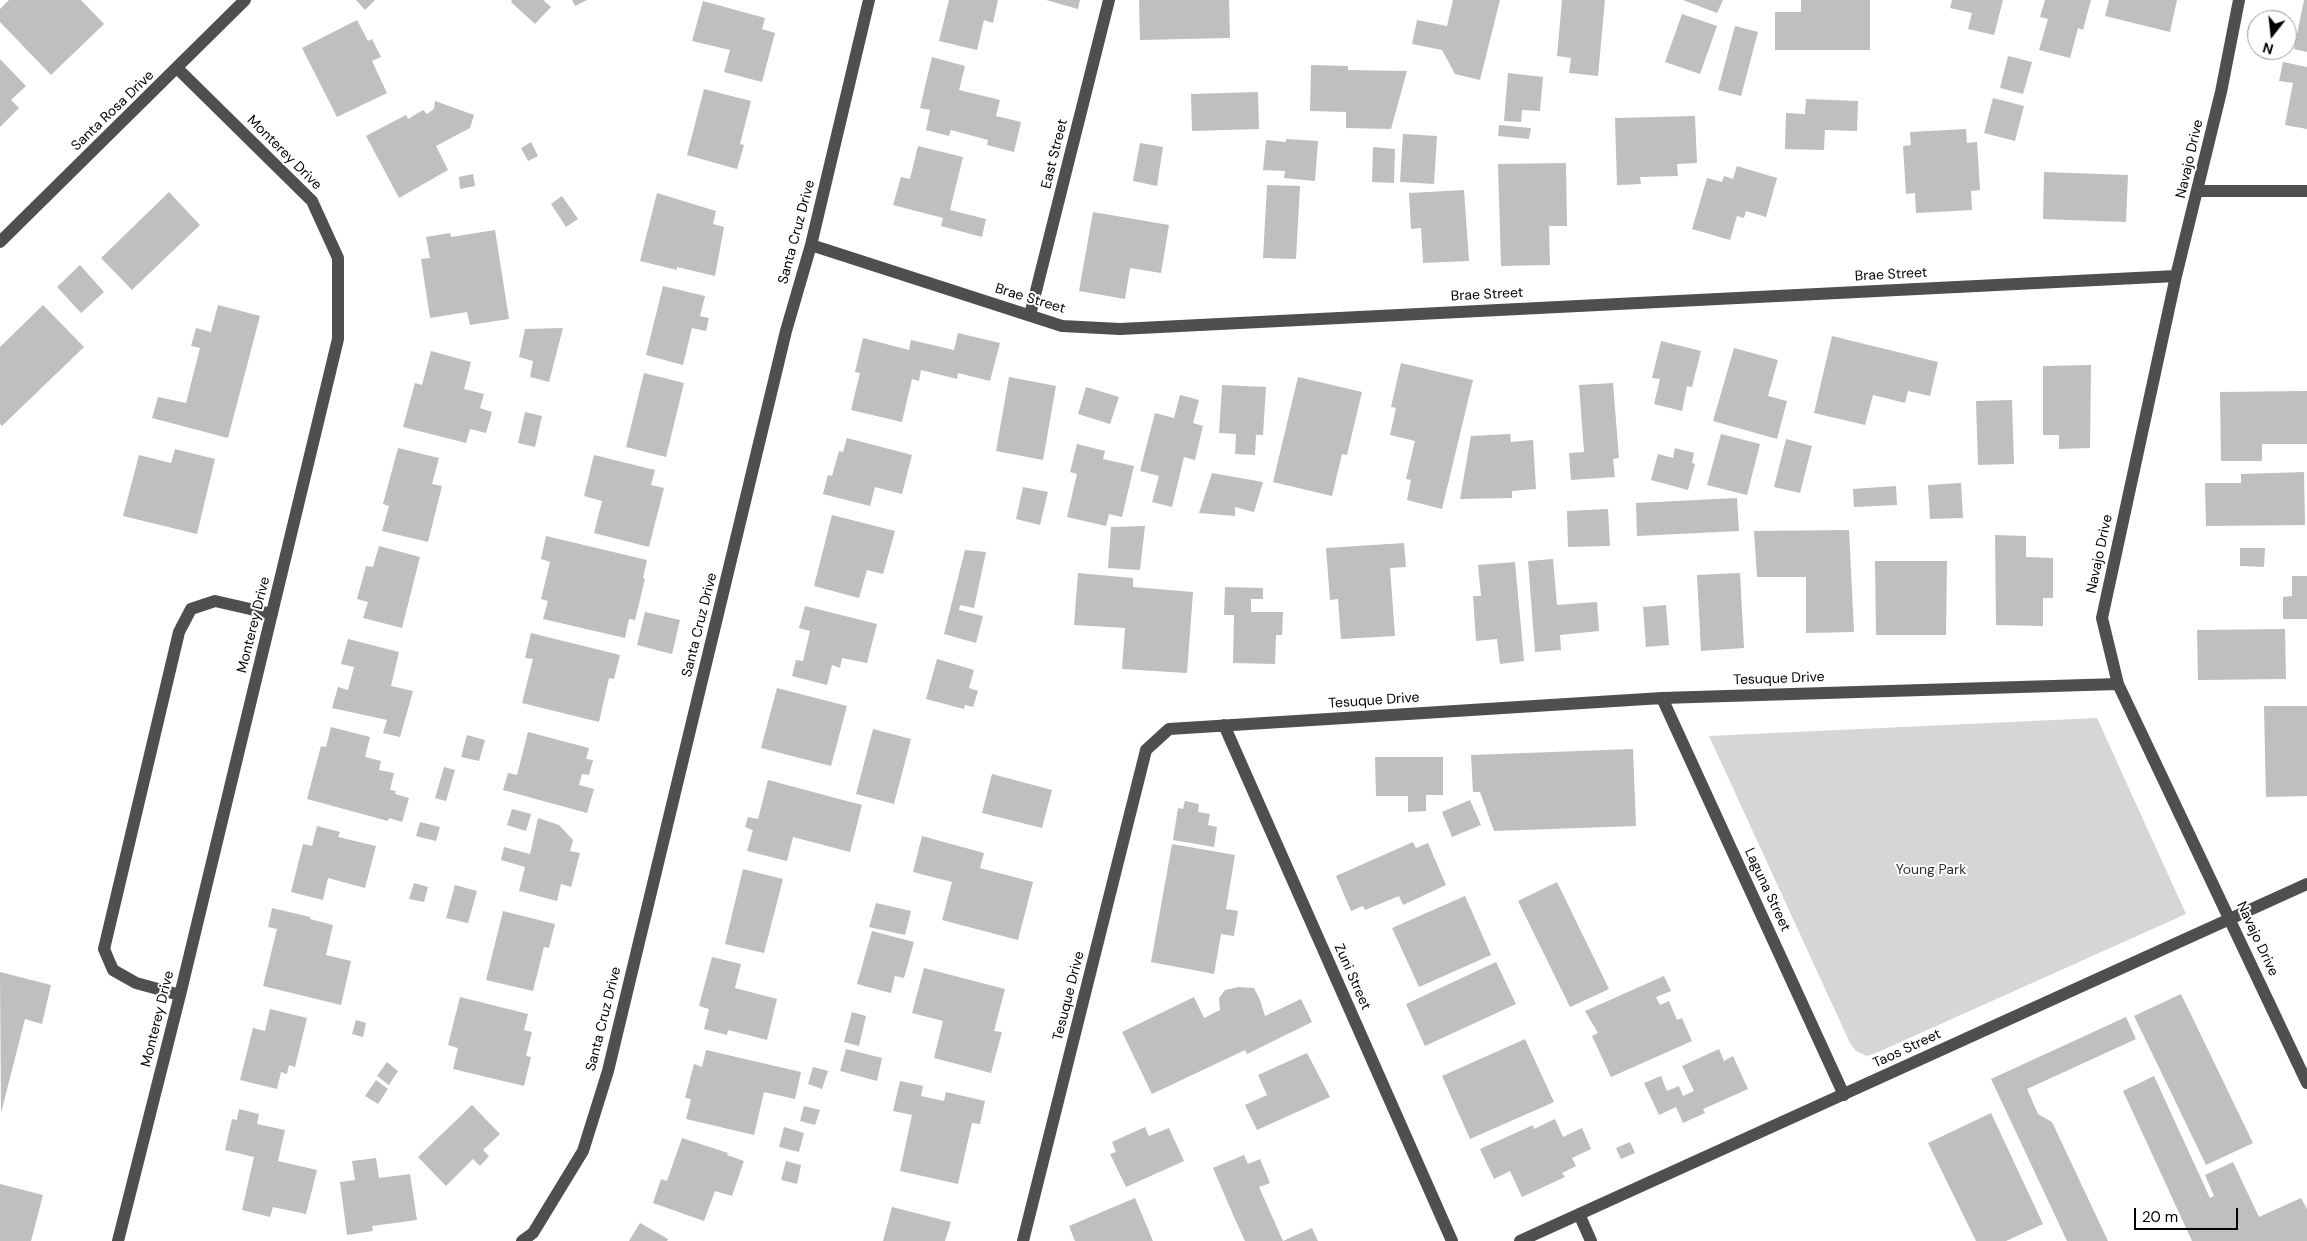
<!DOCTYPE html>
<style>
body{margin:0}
#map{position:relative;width:2307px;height:1241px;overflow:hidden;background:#fff;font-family:"DM Sans",sans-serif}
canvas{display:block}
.north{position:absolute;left:2247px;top:10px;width:50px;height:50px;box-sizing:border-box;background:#fff;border:1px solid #999;border-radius:50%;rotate:196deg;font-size:14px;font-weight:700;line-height:20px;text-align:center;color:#000}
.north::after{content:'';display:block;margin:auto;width:18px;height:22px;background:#000;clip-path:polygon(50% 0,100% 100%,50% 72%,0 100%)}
.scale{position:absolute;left:2134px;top:1208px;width:104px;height:22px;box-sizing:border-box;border:2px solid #000;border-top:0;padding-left:6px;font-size:15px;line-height:18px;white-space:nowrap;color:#000;-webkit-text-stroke:4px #fff;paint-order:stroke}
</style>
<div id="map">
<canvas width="2307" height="1241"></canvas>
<div class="north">N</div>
<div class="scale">20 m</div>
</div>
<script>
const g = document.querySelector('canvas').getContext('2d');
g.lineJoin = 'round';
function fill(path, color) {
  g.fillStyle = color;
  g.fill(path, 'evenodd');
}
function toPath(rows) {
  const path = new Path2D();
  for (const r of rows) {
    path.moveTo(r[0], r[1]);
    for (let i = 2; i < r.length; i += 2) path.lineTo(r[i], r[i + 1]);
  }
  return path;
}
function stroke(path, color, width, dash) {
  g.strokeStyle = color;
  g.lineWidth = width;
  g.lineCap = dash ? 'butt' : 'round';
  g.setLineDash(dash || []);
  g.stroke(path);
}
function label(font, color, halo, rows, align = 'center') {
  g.font = font + ' "DM Sans",sans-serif';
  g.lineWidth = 4;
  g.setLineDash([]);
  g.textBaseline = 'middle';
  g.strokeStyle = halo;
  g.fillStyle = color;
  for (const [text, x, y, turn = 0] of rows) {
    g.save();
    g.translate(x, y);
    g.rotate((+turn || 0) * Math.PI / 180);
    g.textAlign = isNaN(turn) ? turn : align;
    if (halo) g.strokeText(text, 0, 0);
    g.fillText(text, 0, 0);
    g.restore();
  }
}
const green = toPath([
 [2097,718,2186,914,1876,1053,1867,1056,1856,1051,1850,1043,1709,736]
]);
const building = toPath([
 [9,0,81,0,104,24,51,75,0,22,0,9],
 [356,0,375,0,365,10],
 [512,0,543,0,551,7,535,24,511,2],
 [572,0,587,0,575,6],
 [949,0,998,0,993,23,984,20,977,50,939,41],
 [1046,0,1080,0,1078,9],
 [1139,0,1229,0,1230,38,1140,40],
 [1453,0,1500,0,1480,80,1455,74,1442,50,1412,44,1417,20,1447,26],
 [1562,0,1605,0,1598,76,1569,73,1571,58,1557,56],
 [1683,0,1723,0,1717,13],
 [1801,0,1870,0,1870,50,1775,50,1775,12,1801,12],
 [1952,0,2003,0,1994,35,1968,29,1972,13,1950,8],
 [2045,0,2091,0,2083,30,2078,28,2070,58,2039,50,2048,19,2040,17],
 [2109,0,2177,0,2170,32,2105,16],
 [2304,0,2307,0,2307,52,2294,49],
 [703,1,765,18,762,29,775,33,762,82,724,72,730,50,692,41],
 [1682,14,1717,26,1700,74,1665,62],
 [357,20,368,41,372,39,381,57,372,61,387,93,337,117,302,48],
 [1735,26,1758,32,1741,96,1718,90],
 [2008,56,2032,62,2023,94,2000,88],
 [932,57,965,66,959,90,1000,100,996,116,1021,122,1014,152,987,145,988,140,951,130,949,136,926,130,930,110,920,108],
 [0,59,26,86,11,100,19,108,0,127],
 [2283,62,2307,67,2307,129,2285,125,2293,83,2279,81],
 [1311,65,1348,66,1348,70,1407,71,1391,129,1346,128,1346,112,1310,111],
 [1508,73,1543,77,1540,111,1522,110,1521,122,1504,121],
 [704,89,751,101,740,144,744,145,737,169,687,155],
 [1258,92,1259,129,1192,131,1191,94],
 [1993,98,2024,106,2015,141,1984,133],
 [1806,99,1858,101,1857,131,1825,130,1824,150,1785,149,1786,113,1805,114],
 [435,101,474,115,470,128,436,146,448,170,399,198,366,136,406,115,408,119,423,110,427,114,434,109],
 [1695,116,1697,163,1677,164,1678,176,1640,177,1641,184,1617,185,1615,118],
 [1499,125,1531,128,1529,139,1498,136],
 [1966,129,1967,143,1977,142,1980,190,1971,191,1972,210,1916,213,1915,193,1906,194,1903,146,1911,145,1910,132],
 [1403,134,1437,136,1434,184,1400,182],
 [1286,139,1318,141,1315,181,1284,178,1285,171,1263,170,1266,140,1286,142],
 [531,142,538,156,528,161,521,148],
 [1140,143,1163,147,1157,186,1133,181],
 [918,146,963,157,950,210,986,219,982,237,941,226,943,218,893,205,901,177,910,179],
 [1373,147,1395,149,1394,183,1372,182],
 [1566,163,1567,226,1549,226,1550,265,1501,266,1498,164],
 [1737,166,1777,178,1766,217,1746,211,1744,218,1737,216,1730,240,1692,229,1707,178,1722,182,1724,176,1733,179],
 [2044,172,2128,175,2126,222,2043,219],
 [473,174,475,186,460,189,459,177],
 [1267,185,1300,186,1296,259,1263,258],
 [1464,190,1469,261,1423,263,1421,228,1411,229,1409,193],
 [169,192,200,225,132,290,101,258],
 [657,193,716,211,713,224,724,227,715,276,677,267,677,270,640,261],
 [562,196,578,219,566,227,551,204],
 [1093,212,1169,225,1161,273,1130,268,1125,299,1079,291],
 [495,230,509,319,470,325,467,312,430,318,421,259,430,258,426,237,450,233,451,237],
 [80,265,104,292,81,313,57,287],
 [663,286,705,296,700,316,709,318,706,331,692,328,683,365,646,355],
 [43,305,84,347,2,426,0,424,0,347],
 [218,305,260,316,228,438,152,418,158,397,186,403,200,348,191,346,196,328,211,332],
 [563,328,549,382,530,377,533,361,519,357,525,329],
 [958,333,1000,343,990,381,958,373,957,379,921,370,919,381,912,379,902,422,851,410,860,373,855,372,863,338,909,350,911,340,954,350],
 [1832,336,1938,362,1930,396,1908,391,1905,403,1873,395,1865,425,1814,413],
 [1661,341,1701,351,1692,387,1687,386,1682,411,1654,404,1660,379,1652,378],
 [1734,348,1778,360,1768,396,1787,401,1777,439,1713,421],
 [431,351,471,362,464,389,484,394,480,408,492,412,486,433,470,429,466,443,403,427,415,383,422,385],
 [1401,363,1473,380,1442,509,1407,500,1411,480,1406,479,1415,441,1390,435,1396,408,1391,407],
 [2091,365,2090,448,2059,449,2059,435,2043,435,2043,366],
 [644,373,684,383,666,457,626,447],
 [1009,377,1056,386,1043,460,996,451],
 [1298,377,1362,392,1347,455,1342,454,1332,496,1273,482],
 [1613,383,1619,458,1613,459,1615,477,1571,480,1569,453,1584,452,1579,385],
 [1222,385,1266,387,1263,435,1256,435,1255,455,1235,454,1236,434,1219,433],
 [1086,387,1119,397,1110,424,1078,414],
 [2307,391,2307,444,2262,444,2262,461,2221,461,2220,392],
 [1180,395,1199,400,1193,423,1203,426,1195,460,1184,457,1172,507,1152,502,1159,476,1140,471,1155,413,1174,418],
 [2012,400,2014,464,1978,465,1976,401],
 [525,412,542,416,535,447,518,443],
 [1510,434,1511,442,1533,440,1536,489,1512,491,1512,498,1460,499,1471,436],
 [1721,434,1760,444,1747,495,1707,485],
 [847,438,912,455,902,494,875,487,870,506,823,494,828,475,832,476,839,451,843,452],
 [1786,439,1812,446,1800,493,1774,487],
 [1077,444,1105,451,1103,459,1134,466,1122,517,1109,514,1106,526,1067,517,1077,474,1070,472],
 [398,448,439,458,432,484,442,486,428,542,382,531,389,506,383,504],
 [1675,448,1694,453,1692,463,1695,464,1688,490,1651,480,1658,454,1673,458],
 [175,449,215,459,197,534,123,516,139,455,171,463],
 [594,455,655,470,651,485,664,488,649,547,594,533,602,501,584,496],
 [2304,472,2305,525,2206,526,2205,483,2241,483,2241,474],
 [1212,473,1263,482,1254,512,1235,507,1235,516,1199,513],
 [1961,483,1963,518,1930,519,1928,485],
 [1896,486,1897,505,1854,507,1853,489],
 [1023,487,1048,492,1040,525,1016,519],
 [1737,498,1739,531,1637,536,1636,503],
 [1608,509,1610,546,1568,547,1567,511],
 [832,515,895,531,883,574,867,570,859,598,814,586],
 [1145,526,1140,570,1108,568,1111,527],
 [1849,530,1854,632,1806,633,1806,577,1757,577,1754,531],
 [1995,535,2026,536,2026,557,2053,558,2053,598,2043,598,2043,626,1996,625],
 [546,536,647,560,643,578,645,579,635,620,629,619,625,638,543,619,548,601,541,599,550,562,541,559],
 [1404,543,1406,567,1390,568,1395,636,1341,639,1338,599,1330,600,1326,548],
 [379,546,420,557,402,628,363,618,368,602,357,599,366,566,373,567],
 [2240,548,2265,548,2264,567,2240,566],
 [965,550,986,552,974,608,960,605,959,610,983,616,976,643,944,634],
 [1553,559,1557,605,1597,602,1599,631,1560,635,1561,650,1535,652,1528,561],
 [1875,561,1947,561,1946,635,1876,635],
 [1515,562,1524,661,1500,664,1497,639,1476,641,1473,596,1481,596,1478,565],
 [1078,573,1133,578,1133,587,1193,592,1187,673,1122,669,1125,628,1074,625],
 [1740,573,1744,648,1701,651,1697,575],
 [2292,576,2307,576,2307,619,2283,619,2283,597,2292,596],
 [1225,587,1263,588,1263,599,1251,599,1251,612,1283,612,1282,635,1276,635,1275,664,1233,663,1234,615,1224,615],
 [1666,605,1669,645,1646,647,1643,607],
 [805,606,877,624,867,663,842,658,840,668,832,665,827,685,792,676,796,660,803,661,810,631,799,628],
 [645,612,680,620,672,654,637,645],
 [2285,629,2286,679,2198,680,2197,630],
 [531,633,620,655,614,679,609,678,599,722,522,703,533,659,525,658],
 [348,639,399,652,391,686,413,691,400,737,383,733,387,720,332,708,338,687,348,690,354,667,341,664],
 [937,659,974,670,969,688,978,691,973,707,965,705,964,709,926,699],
 [777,688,847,706,831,766,761,748],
 [2264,706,2307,706,2307,796,2266,797],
 [331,727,370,737,365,757,381,761,379,770,394,773,390,790,396,791,395,794,409,798,402,822,389,818,388,821,307,799,321,746,326,747],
 [873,729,911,739,894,804,856,794],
 [528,732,589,748,586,759,593,760,589,775,582,774,579,785,594,789,587,813,503,790,508,773,517,775],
 [467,735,485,740,479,761,461,757],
 [1633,749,1636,826,1494,831,1480,792,1473,792,1471,755],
 [1375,757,1443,757,1443,795,1426,795,1426,811,1408,812,1408,796,1376,796],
 [444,767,455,770,446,801,435,798],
 [992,774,1052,790,1042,828,982,813],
 [768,780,862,805,850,852,793,837,787,861,747,851,753,830,745,827,748,817,758,819],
 [1470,800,1481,825,1452,837,1442,812],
 [1185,801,1199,804,1198,812,1210,814,1208,825,1217,827,1214,847,1173,840,1178,808,1183,809],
 [512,809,531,814,526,831,507,825],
 [538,818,559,825,573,840,570,851,580,853,571,887,561,884,557,901,519,891,525,867,501,860,504,847,530,854],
 [420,822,440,827,436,841,416,836],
 [317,826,340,832,338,837,376,846,365,888,328,878,323,900,291,892,303,844,312,846],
 [922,836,984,853,980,868,1033,882,1018,940,942,920,952,882,913,872],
 [1413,842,1416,848,1428,843,1446,885,1403,905,1399,896,1365,910,1363,906,1351,911,1336,876],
 [1172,844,1235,855,1226,909,1238,911,1234,936,1221,934,1214,974,1151,962],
 [743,869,783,879,764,953,725,944],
 [1557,882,1609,989,1570,1007,1518,901],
 [414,883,428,887,424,902,409,899],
 [455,885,477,891,468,923,446,918],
 [1465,896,1491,955,1419,987,1392,928],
 [876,903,911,911,905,935,869,927],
 [272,908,310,917,310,919,333,925,326,955,351,961,341,1005,263,986,277,929,268,927],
 [503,911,555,924,549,948,544,947,533,991,486,980],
 [872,931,914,942,904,978,895,976,891,993,857,984],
 [712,957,741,964,735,988,777,999,767,1040,728,1030,727,1035,704,1029,709,1009,699,1006],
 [1496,962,1516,1004,1425,1046,1406,1004],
 [924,968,1005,989,994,1031,1002,1032,991,1073,934,1058,943,1021,912,1013],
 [0,972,51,985,42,1024,25,1019,1,1113],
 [1664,976,1671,991,1656,997,1660,1005,1669,1001,1677,1020,1682,1018,1692,1041,1611,1077,1592,1036,1598,1033,1585,1011],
 [1239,987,1254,988,1260,1000,1265,1016,1301,999,1312,1022,1247,1054,1245,1050,1152,1094,1122,1032,1194,997,1204,1018,1220,1010,1219,998,1225,990],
 [2181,994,2253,1143,2206,1165,2134,1016],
 [460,997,528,1014,524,1030,532,1032,526,1056,531,1057,524,1086,453,1069,458,1048,448,1045],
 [270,1009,307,1018,295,1067,289,1065,287,1074,281,1072,277,1089,240,1080,253,1028,265,1031],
 [852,1012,866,1016,859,1046,844,1042],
 [2126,1017,2136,1039,2027,1089,2038,1114,2052,1122,2108,1241,2067,1241,1991,1079],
 [356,1020,366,1023,363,1037,352,1034],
 [1525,1039,1554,1102,1470,1139,1442,1076],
 [846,1049,882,1058,877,1081,840,1071],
 [1719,1049,1724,1061,1733,1056,1748,1089,1703,1109,1705,1113,1683,1123,1676,1107,1659,1115,1644,1083,1661,1076,1667,1091,1679,1086,1683,1096,1694,1091,1682,1066],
 [706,1050,801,1072,795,1099,764,1092,754,1135,686,1119,691,1099,685,1098,694,1064,702,1067],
 [1307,1053,1330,1097,1257,1130,1245,1105,1267,1095,1258,1075],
 [387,1062,398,1071,389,1085,377,1076],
 [813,1067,828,1071,822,1089,808,1084],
 [2154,1076,2210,1198,2214,1196,2205,1175,2233,1162,2259,1217,2301,1198,2307,1209,2307,1241,2192,1241,2123,1091],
 [376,1080,388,1089,378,1104,365,1096],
 [900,1081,923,1086,921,1096,944,1101,946,1092,985,1101,980,1124,972,1123,958,1184,900,1171,912,1115,893,1111],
 [472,1105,500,1134,483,1150,489,1156,480,1166,473,1159,446,1186,418,1157],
 [804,1106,820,1110,815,1125,800,1121],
 [239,1109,259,1114,257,1124,285,1130,278,1161,317,1170,306,1214,273,1207,270,1217,242,1210,254,1157,225,1150,232,1119,237,1120],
 [1991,1113,2043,1224,2006,1241,1976,1241,1928,1143],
 [1555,1119,1563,1137,1582,1128,1591,1149,1572,1158,1576,1166,1562,1173,1565,1177,1522,1197,1510,1171,1494,1179,1480,1149,1533,1125,1534,1129],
 [784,1127,804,1133,799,1152,779,1147],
 [1145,1127,1149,1136,1169,1128,1184,1161,1126,1187,1110,1154,1116,1152,1112,1142],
 [682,1138,728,1153,727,1155,744,1161,732,1196,715,1191,704,1221,653,1203,661,1179,667,1181],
 [1630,1142,1635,1153,1621,1159,1616,1148],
 [1244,1155,1248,1164,1260,1159,1270,1183,1259,1187,1283,1241,1245,1241,1234,1217,1213,1168],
 [376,1158,379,1178,410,1174,417,1220,372,1226,373,1231,347,1235,340,1182,355,1180,352,1161],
 [786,1161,801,1165,797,1184,781,1180],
 [0,1184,43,1195,31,1241,0,1241],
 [1135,1198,1153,1241,1075,1241,1069,1226],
 [892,1207,951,1222,945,1241,883,1241],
 [640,1223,668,1239,667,1241,629,1241],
 [1312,1228,1318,1241,1283,1241]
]);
const minor = toPath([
 [2239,0,2221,92,2176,276,2102,618,2118,684,2307,1083],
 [2198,191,2307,191],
 [0,242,245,0],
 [811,245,1062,326,1120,329,2176,276],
 [1030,315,1109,0],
 [1662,698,1844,1095],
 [1224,725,1452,1241],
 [180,995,136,983,113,970,104,949,179,632,191,609,215,601,272,614],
 [1579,1214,1591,1241],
 [118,1241,180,995,338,339,338,258,312,201,177,68],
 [522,1241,533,1233,583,1151,608,1071,786,331,811,245,869,0],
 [1023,1241,1146,750,1169,729,1662,698,2118,684],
 [1520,1241,2307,884]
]);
const streetNames = [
 ["Santa Rosa Drive",113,111,-44],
 ["Monterey Drive",284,153,45],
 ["East Street",1055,154,-76],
 ["Navajo Drive",2190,159,-77],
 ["Santa Cruz Drive",797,232,-75],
 ["Brae Street",1891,275,-3],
 ["Brae Street",1487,295,-3],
 ["Brae Street",1030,299,17],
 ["Navajo Drive",2100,554,-78],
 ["Monterey Drive",254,625,-76],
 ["Santa Cruz Drive",700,625,-76],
 ["Tesuque Drive",1779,679,-2],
 ["Tesuque Drive",1374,701,-4],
 ["Laguna Street",1767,890,65],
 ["Navajo Drive",2257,939,65],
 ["Zuni Street",1352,977,66],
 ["Tesuque Drive",1069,996,-76],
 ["Monterey Drive",158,1019,-76],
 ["Santa Cruz Drive",604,1019,-76],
 ["Taos Street",1907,1049,-25]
];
const parkNames = [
 ["Young Park",1931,870]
];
fill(green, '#d6d6d6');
fill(building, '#bfbfbf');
stroke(minor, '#4f4f4f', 12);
label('14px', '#000', '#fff', streetNames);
label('14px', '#2d2d2d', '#fff', parkNames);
</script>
